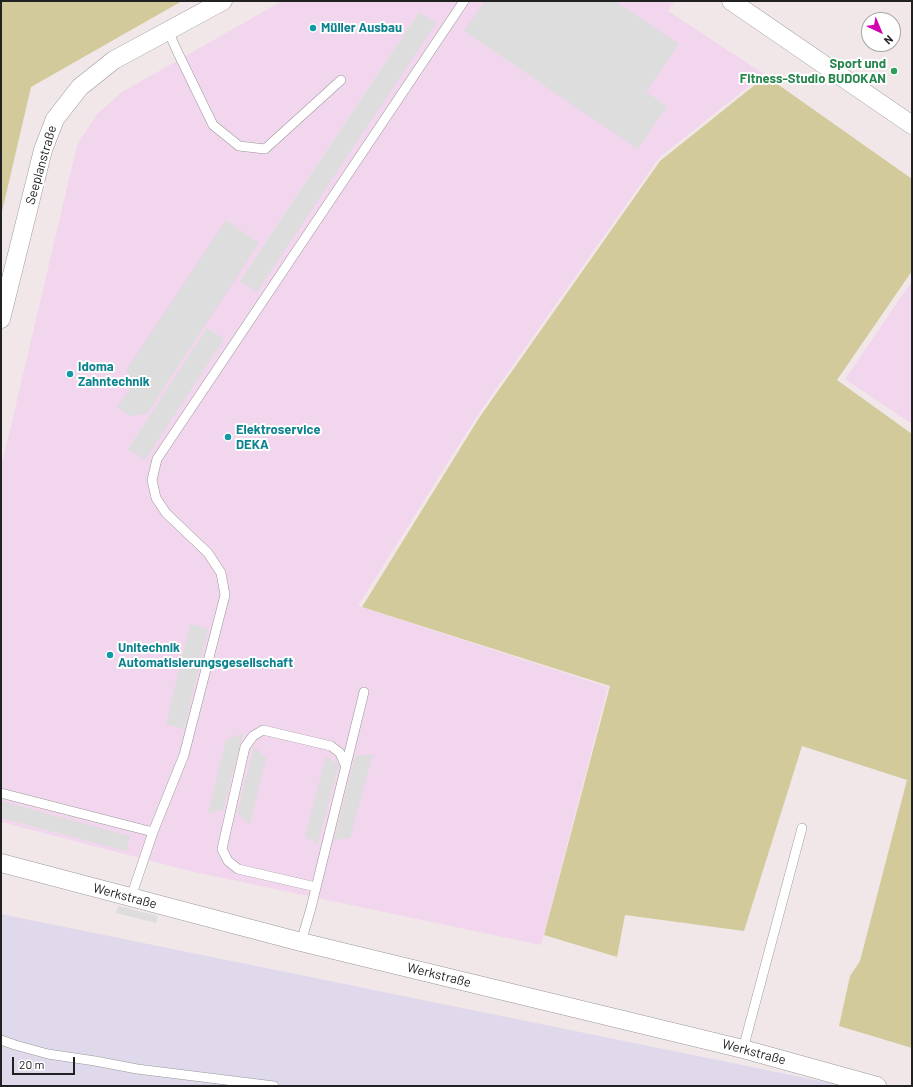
<!DOCTYPE html>
<meta charset="utf-8">
<style>
body{margin:0}
#map{position:relative;width:913px;height:1087px;overflow:hidden;background:#f1e7e9;font-family:Barlow,sans-serif}
canvas{display:block}
.frame{position:absolute;inset:0;border:2px solid #212121;pointer-events:none}
.north{position:absolute;left:861px;top:12px;width:40px;height:40px;box-sizing:border-box;background:#fff;border:1px solid #a6a6a6;border-radius:50%;rotate:136deg;font-size:11px;font-weight:700;line-height:16px;text-align:center;color:#212121}
.north::after{content:'';display:block;margin:auto;width:14px;height:18px;background:#d200b2;clip-path:polygon(50% 0,100% 100%,50% 72%,0 100%)}
.scale{position:absolute;left:12px;top:1057px;width:63px;height:18px;box-sizing:border-box;border:2px solid #212121;border-top:0;padding-left:5px;font-size:12px;line-height:14px;white-space:nowrap;color:#212121;-webkit-text-stroke:3px #fff;paint-order:stroke}
</style>
<div id="map">
<canvas width="913" height="1087"></canvas>
<div class="frame"></div>
<div class="north">N</div>
<div class="scale">20 m</div>
</div>
<script>
const g = document.querySelector('canvas').getContext('2d');
g.lineJoin = 'round';
function fill(path, color) {
  g.fillStyle = color;
  g.fill(path, 'evenodd');
}
function toPath(rows) {
  const path = new Path2D();
  for (const r of rows) {
    path.moveTo(r[0], r[1]);
    for (let i = 2; i < r.length; i += 2) path.lineTo(r[i], r[i + 1]);
  }
  return path;
}
function stroke(path, color, width, dash) {
  g.strokeStyle = color;
  g.lineWidth = width;
  g.lineCap = dash ? 'butt' : 'round';
  g.setLineDash(dash || []);
  g.stroke(path);
}
function label(font, color, halo, rows, align = 'center') {
  g.font = font + ' Barlow,sans-serif';
  g.lineWidth = 4;
  g.setLineDash([]);
  g.textBaseline = 'middle';
  g.strokeStyle = halo;
  g.fillStyle = color;
  for (const [text, x, y, turn = 0] of rows) {
    g.save();
    g.translate(x, y);
    g.rotate((+turn || 0) * Math.PI / 180);
    g.textAlign = isNaN(turn) ? turn : align;
    if (halo) g.strokeText(text, 0, 0);
    g.fillText(text, 0, 0);
    g.restore();
  }
}
const commercial = toPath([
 [282,1,675,1,668,11,764,74,659,158,477,416,358,606,608,687,541,945,194,872,1,822,1,468,77,145,97,114,122,92],
 [912,281,912,424,845,379]
]);
const industrial = toPath([
 [1,914,845,1086,1,1086]
]);
const forest = toPath([
 [1,1,182,1,31,87,1,216],
 [766,76,912,179,912,271,837,380,912,434,912,1048,839,1026,850,976,860,961,907,780,802,746,744,931,625,915,617,957,544,935,610,686,362,607,479,418,660,161]
]);
const parking = toPath([
 [485,1,615,1,679,44,646,92,667,106,638,149,464,31],
 [419,12,436,23,257,292,240,281],
 [226,220,259,243,147,414,129,416,117,407,131,388,127,369],
 [207,328,224,339,145,460,128,449],
 [190,624,208,629,184,729,166,724],
 [243,733,223,810,208,813,226,740],
 [254,747,266,758,250,825,237,812],
 [373,754,350,838,334,840,355,756],
 [326,756,339,765,317,845,305,836],
 [1,801,130,836,126,851,1,818],
 [118,906,158,916,156,923,116,913]
]);
const service = toPath([
 [168,31,178,53,213,125,239,146,265,149,341,80],
 [1,793,153,832],
 [316,887,238,869,228,861,222,849,245,747,253,736,263,730,331,746,340,753,346,767],
 [131,897,153,832,184,755,225,595,221,573,208,553,166,513,156,498,152,480,157,459,464,1],
 [301,942,311,908,364,692],
 [1,1040,15,1045,48,1054,95,1061,137,1069,274,1086],
 [743,1049,802,828]
]);
const minor = toPath([
 [731,1,912,125],
 [1,319,43,150,55,119,80,87,114,60,223,1],
 [1,863,301,942,743,1049,877,1086]
]);
const markers = [
 [313,28,4,"#0f9aa8"],
 [894,71,4,"#2e9e5b"],
 [70,374,4,"#0f9aa8"],
 [228,437,4,"#0f9aa8"],
 [110,655,4,"#0f9aa8"]
];
const cultureNames = [
 ["Müller Ausbau",321,28],
 ["Idoma",78,367],
 ["Zahntechnik",78,382],
 ["Elektroservice",236,430],
 ["DEKA",236,445],
 ["Unitechnik",118,648],
 ["Automatisierungsgesellschaft",118,663]
];
const leisureNames = [
 ["Sport und",886,64],
 ["Fitness-Studio BUDOKAN",886,79]
];
const streetNames = [
 ["Seeplanstraße",41,165,-74],
 ["Werkstraße",125,896,15],
 ["Werkstraße",439,975,14],
 ["Werkstraße",754,1052,15]
];
fill(commercial, '#f2d6ed');
fill(industrial, '#dfd9eb');
fill(forest, '#d2ca9b');
fill(parking, '#ddd');
stroke(service, '#989898', 10);
stroke(minor, '#989898', 19);
stroke(service, '#fff', 9);
stroke(minor, '#fff', 18);
for (const [x, y, r, color] of markers) {
  const dot = new Path2D();
  dot.arc(x, y, r, 0, 2 * Math.PI);
  g.fillStyle = color;
  g.fill(dot);
  stroke(dot, '#fff', 1.5);
}
label('bold 13px', '#0d838f', '#fff', cultureNames, 'left');
label('bold 13px', '#27864d', '#fff', leisureNames, 'right');
label('13px', '#212121', '#fff', streetNames);
</script>
